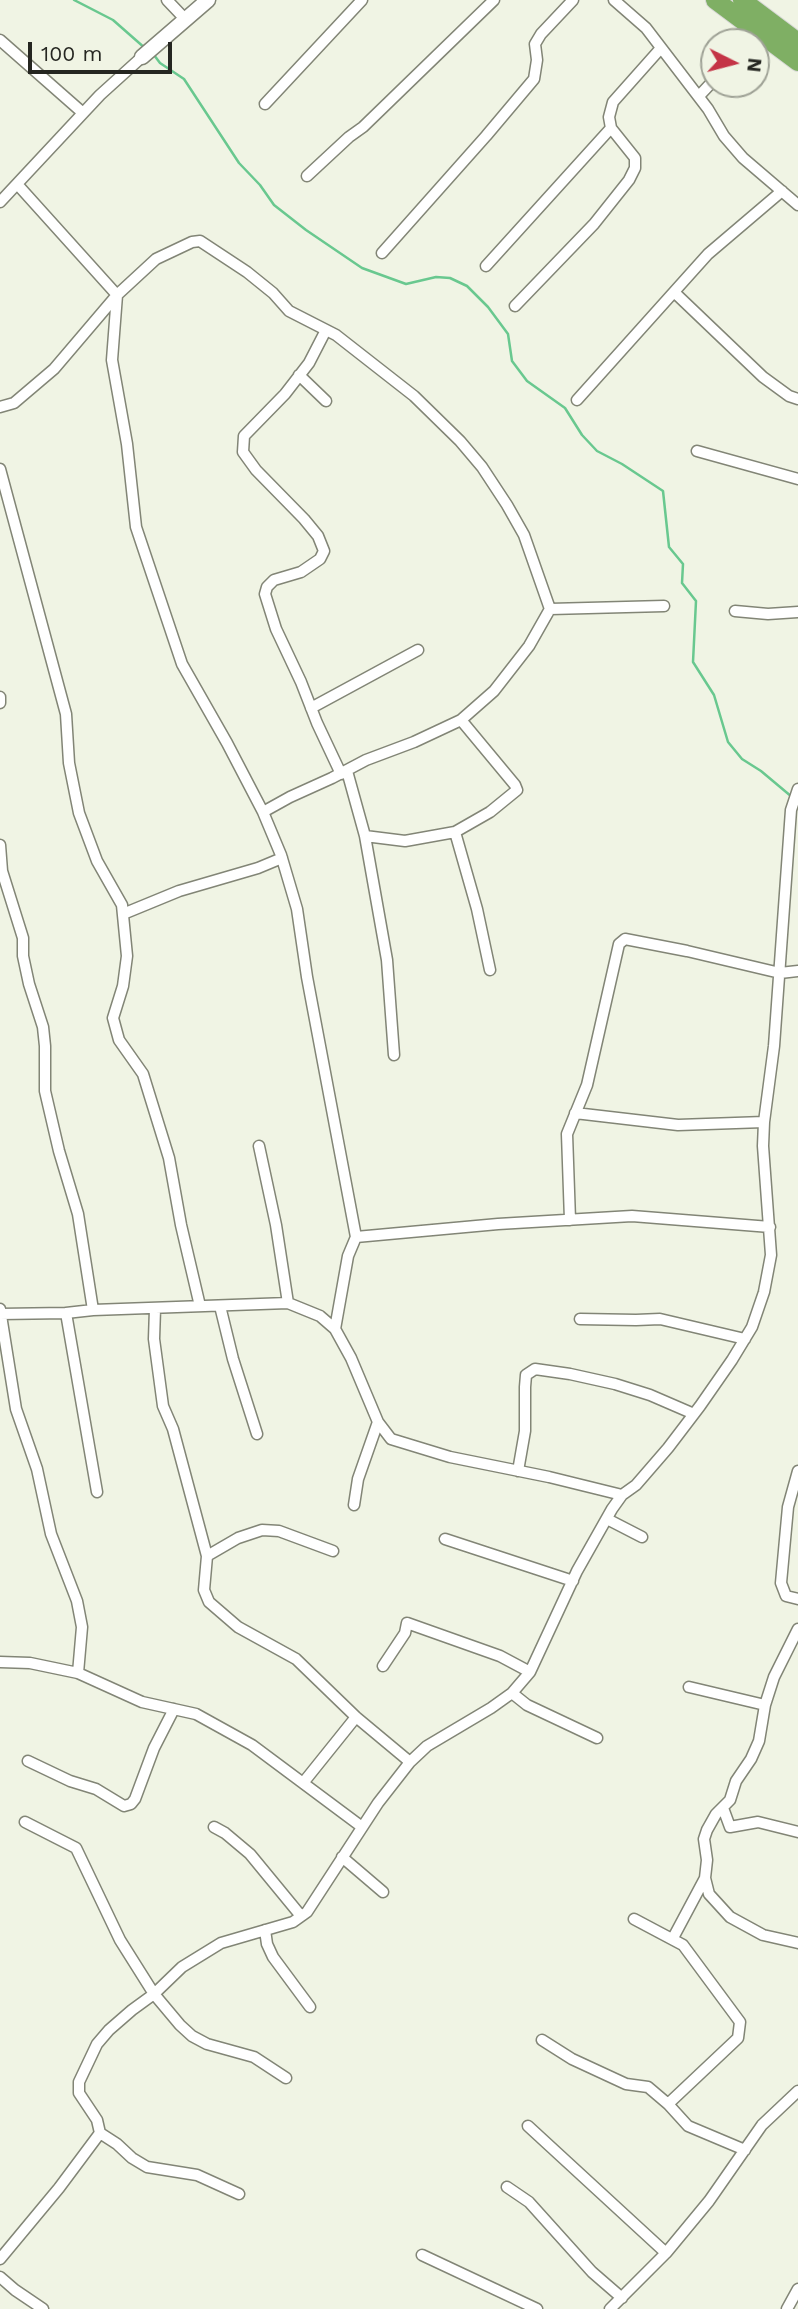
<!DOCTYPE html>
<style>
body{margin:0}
#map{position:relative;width:798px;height:2309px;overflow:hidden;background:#f0f4e4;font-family:"Work Sans",sans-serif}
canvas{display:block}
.north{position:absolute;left:700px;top:28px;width:70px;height:70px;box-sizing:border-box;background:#f0f4e4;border:2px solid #9fa296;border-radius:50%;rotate:96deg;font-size:19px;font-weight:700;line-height:28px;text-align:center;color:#252621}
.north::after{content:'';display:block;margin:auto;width:24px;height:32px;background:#c43446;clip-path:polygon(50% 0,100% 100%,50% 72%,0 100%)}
.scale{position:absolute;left:28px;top:42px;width:144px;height:32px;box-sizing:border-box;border:4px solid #252621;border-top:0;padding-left:9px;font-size:21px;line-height:24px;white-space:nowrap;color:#252621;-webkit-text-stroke:5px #f0f4e4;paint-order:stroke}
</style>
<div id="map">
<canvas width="798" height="2309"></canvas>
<div class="north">N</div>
<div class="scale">100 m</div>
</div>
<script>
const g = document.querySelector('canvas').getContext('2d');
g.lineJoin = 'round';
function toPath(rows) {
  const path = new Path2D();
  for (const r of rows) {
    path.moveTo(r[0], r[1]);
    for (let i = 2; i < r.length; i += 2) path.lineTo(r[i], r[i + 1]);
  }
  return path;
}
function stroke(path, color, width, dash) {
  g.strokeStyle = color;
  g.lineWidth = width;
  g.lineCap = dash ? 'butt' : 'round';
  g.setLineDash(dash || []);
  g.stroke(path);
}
const stream = toPath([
 [74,0,113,20,146,49],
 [154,55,160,63,184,79,239,163,260,185,274,205,306,230,362,268,406,284,436,277,450,278,467,286,488,307,508,334,512,361,527,381,565,408,582,435,597,451,622,464,663,491,669,547,683,564,682,583,696,601,693,662,714,695,728,742,742,759,761,771,792,797]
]);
const minor = toPath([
 [167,0,186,20],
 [614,0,646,28,708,109,724,136,743,158,798,205],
 [0,40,83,113],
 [699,96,714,80],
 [265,104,362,0],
 [307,176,349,137,363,127,494,0],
 [17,184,117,295,112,360,127,444,136,527,182,664,227,743,263,812,281,855,297,909,307,977,356,1237,498,1224,632,1216,770,1227],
 [0,202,100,95,142,57],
 [382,253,486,136,534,79,537,60,535,44,541,34,573,0],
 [486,266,611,128],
 [674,292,763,377,789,396,798,399],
 [515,306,594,224,629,180,635,168,635,158,611,128,609,117,613,102,661,48],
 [326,330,309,363,285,394,244,436,243,452,256,470,304,519,318,536,324,551,320,559,301,572,274,580,267,587,265,594,276,629,301,682,317,723,341,774],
 [299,375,326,401],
 [577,400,708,254,782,191],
 [0,407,14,403,54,369,117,295,156,259,192,242,200,241,247,272,273,293,289,311,336,335,414,396,460,441,482,467,507,505,524,535,550,609,529,646,494,691,461,720,414,742,366,760,332,778,290,797,263,812],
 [697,451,798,479],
 [0,469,66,714,69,763,79,813,97,861,122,905,127,956,123,986,113,1018,119,1040,143,1074,169,1158,181,1225,200,1306],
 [550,609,664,606],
 [735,611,768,614,798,612],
 [0,697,0,703],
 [311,708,418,650],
 [347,771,365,836,387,960,394,1055],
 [455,832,477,909,490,970],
 [365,836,405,841,455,832,490,812,517,790,515,785,461,720],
 [0,845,2,871,23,938,23,956,29,984,43,1027,45,1046,45,1091,59,1151,78,1214,93,1310],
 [123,914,179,891,258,868,282,858],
 [575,1113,678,1125,764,1122],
 [259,1146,276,1225,288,1303],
 [570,1220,567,1134,587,1085,619,944,625,939,687,951,780,973,798,971],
 [220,1306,233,1359,257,1434],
 [0,1309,16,1409,37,1469,51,1534,77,1601,82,1627,78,1673],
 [155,1309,154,1339,163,1406,173,1429,207,1556,204,1590,209,1602,238,1627,296,1659,356,1717,410,1762],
 [66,1313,97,1492],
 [0,1314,66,1313,93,1310,288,1303,320,1316,335,1329,351,1358,378,1422,391,1439,450,1457,549,1477,622,1495],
 [580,1319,636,1320,660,1319,745,1339],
 [335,1329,348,1256,356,1237],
 [518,1471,525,1431,525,1387,526,1375,535,1369,570,1374,615,1384,650,1395,694,1414],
 [798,1471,788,1507,781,1583,786,1596,798,1599],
 [354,1505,358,1479,378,1422],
 [607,1519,642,1537],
 [445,1539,573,1581],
 [207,1556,238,1538,262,1530,279,1531,333,1551],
 [0,1662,30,1663,78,1673,142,1702,196,1714,252,1745,362,1827],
 [383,1666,405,1633,407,1623,500,1656,530,1672],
 [689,1687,765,1705],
 [512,1693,527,1705,597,1738],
 [28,1761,70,1781,96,1789,124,1806,131,1804,135,1799,154,1748,174,1709],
 [303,1783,356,1717],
 [723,1808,730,1827,758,1822,798,1832],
 [25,1822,76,1848,120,1940,154,1994,180,2025,192,2036,207,2044,254,2057,286,2078],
 [214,1827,225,1833,250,1854,301,1916],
 [342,1857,383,1892],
 [705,1878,709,1894,730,1917,763,1935,798,1943],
 [634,1919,683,1945,740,2022,738,2038,668,2104],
 [265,1930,267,1944,273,1957,310,2007],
 [673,1938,705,1878,707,1860,704,1839,707,1830,716,1814,730,1800,736,1781,751,1759,759,1741,765,1705,774,1677,798,1629],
 [542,2040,572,2059,626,2084,648,2087,668,2104,688,2126,745,2150],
 [528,2126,666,2253],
 [507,2187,529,2202,592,2272,622,2298],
 [239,2194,197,2175,147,2167,132,2158,117,2144,100,2133,97,2120,79,2093,79,2082,97,2044,109,2030,132,2010,154,1994,182,1967,221,1943,293,1922,307,1912,378,1803,410,1762,427,1746,491,1708,512,1693,530,1672,577,1571,612,1509,622,1495,636,1485,668,1448,700,1406,732,1360,752,1327,764,1292,771,1255,763,1146,764,1122,774,1046,791,810,798,789],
 [422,2255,537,2309],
 [0,2259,59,2188,100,2133],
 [0,2277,15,2290,43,2309],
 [610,2309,666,2253,709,2201,762,2125,798,2091],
 [787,2309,798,2289]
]);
const tertiary = toPath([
 [142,57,208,0]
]);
const trunk = toPath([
 [715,0,798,62],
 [742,0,798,42]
]);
stroke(stream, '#69c88f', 2.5);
stroke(minor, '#828576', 13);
stroke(tertiary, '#828576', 17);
stroke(trunk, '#d8d8d7', 20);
stroke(minor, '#fff', 10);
stroke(tertiary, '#fff', 14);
stroke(trunk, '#7faf64', 18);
</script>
